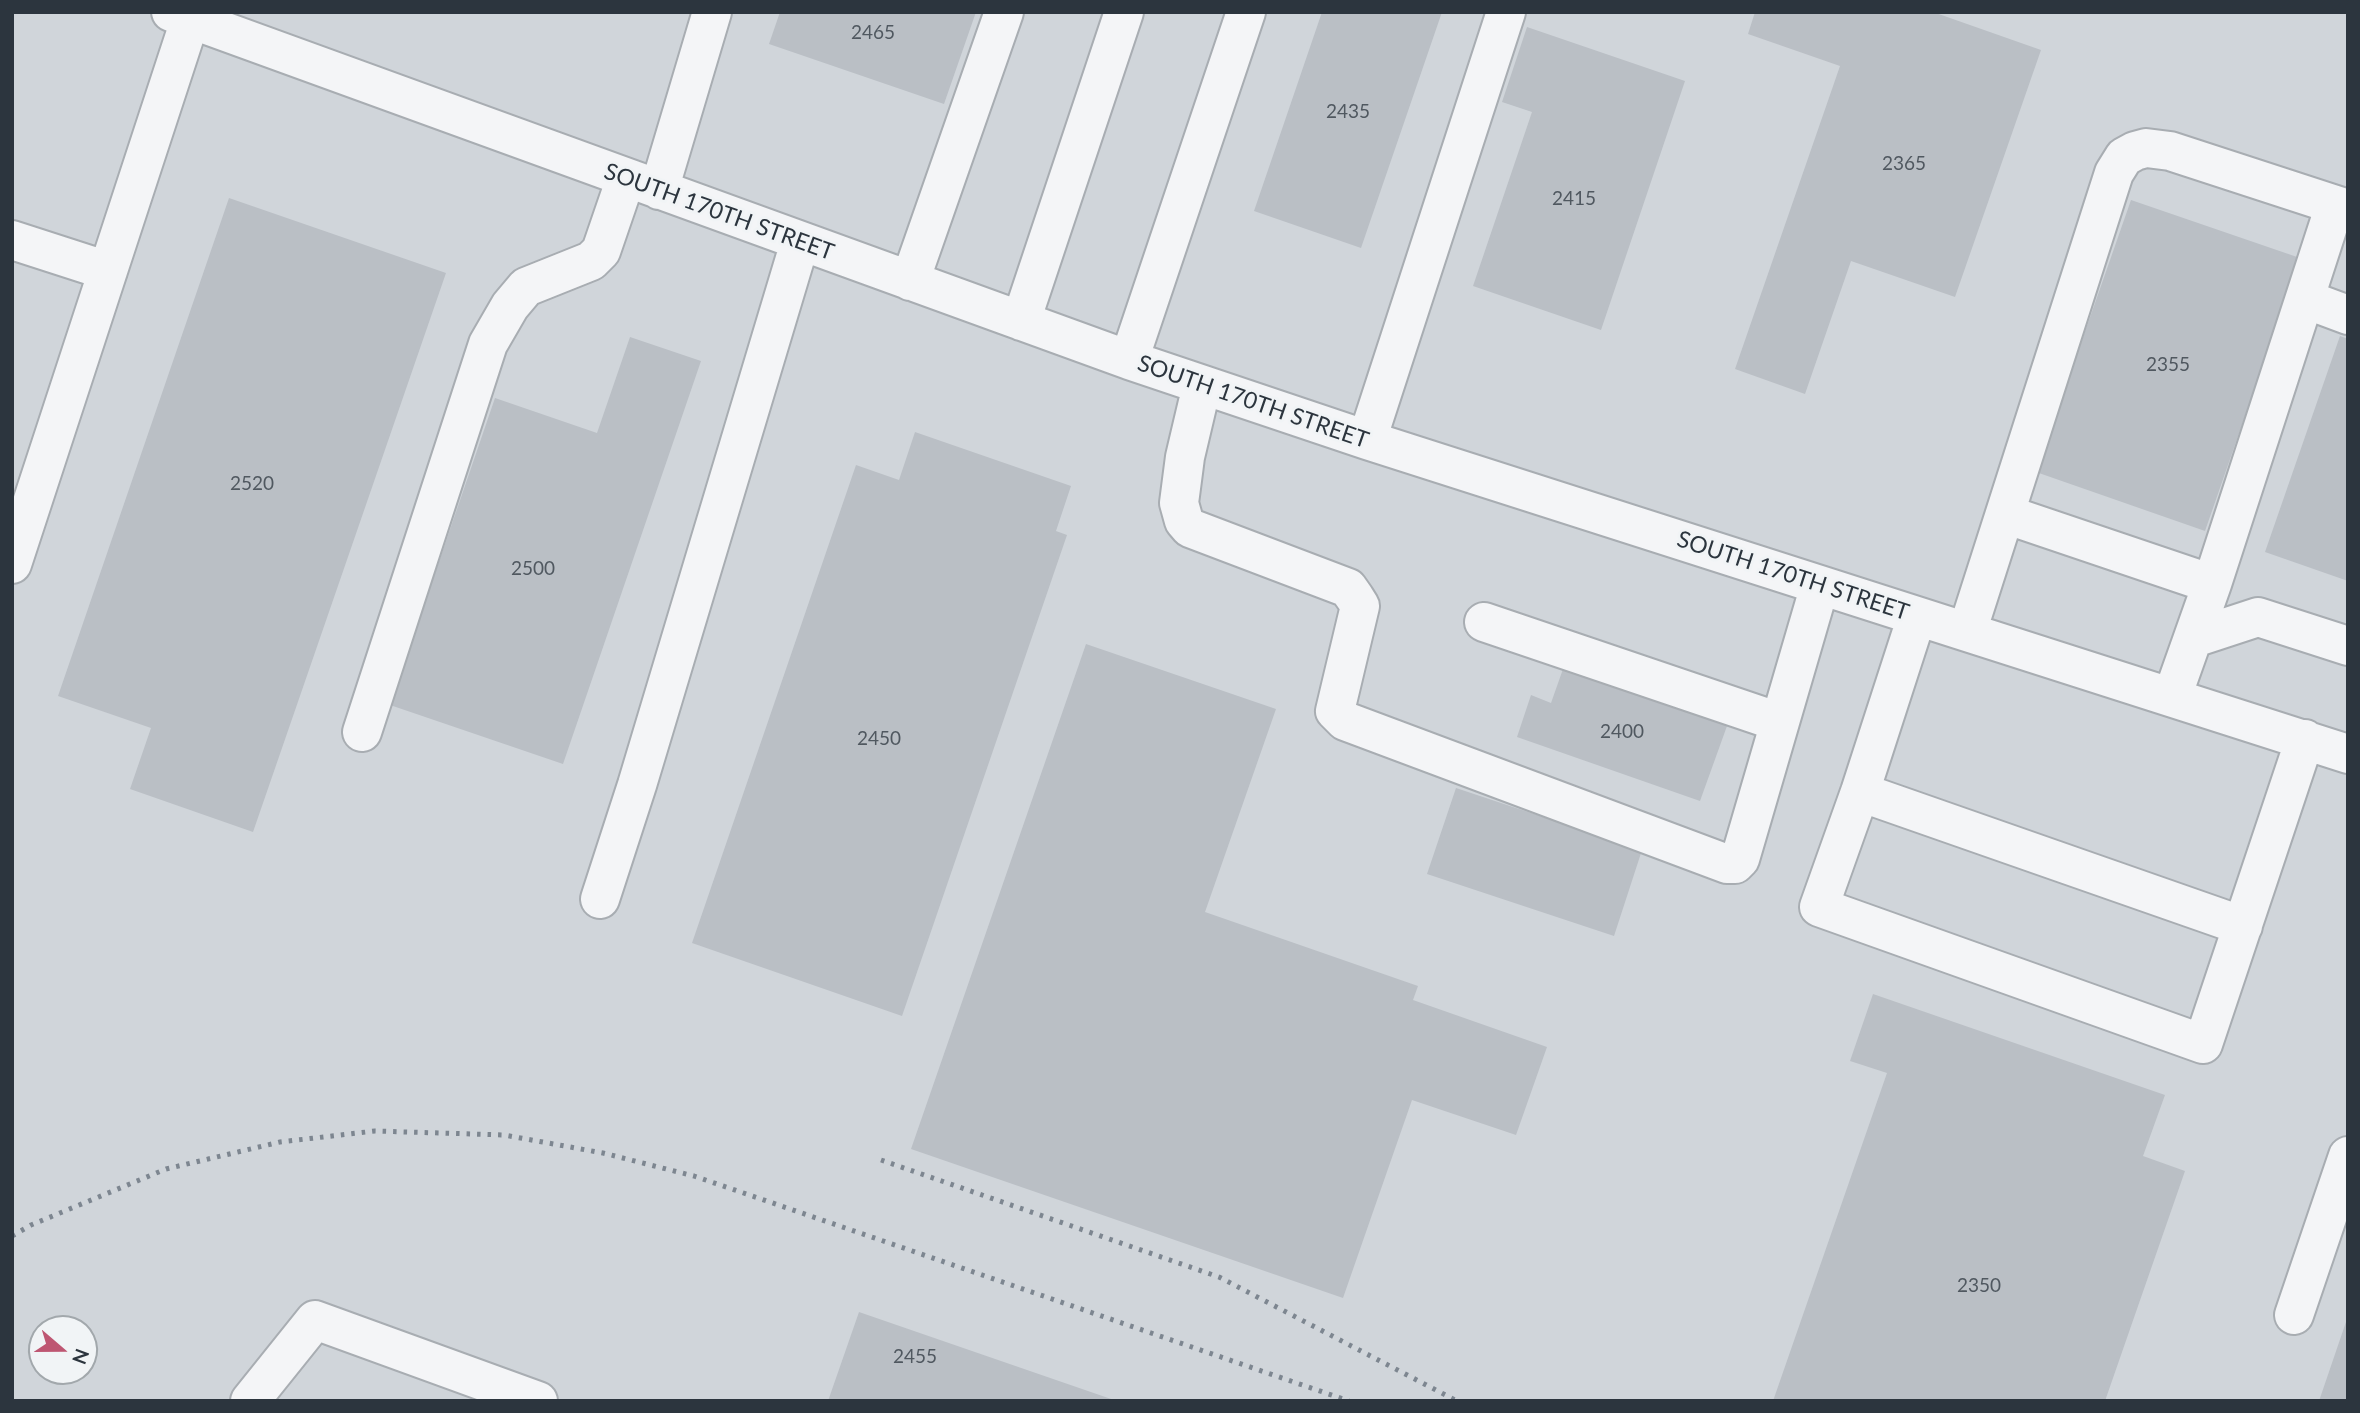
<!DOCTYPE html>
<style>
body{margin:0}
#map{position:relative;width:2360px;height:1413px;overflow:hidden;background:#e2e5e8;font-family:Lato,sans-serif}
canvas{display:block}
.frame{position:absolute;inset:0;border:14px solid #2c353e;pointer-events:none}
.north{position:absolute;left:28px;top:1315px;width:70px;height:70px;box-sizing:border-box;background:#f1f4f6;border:2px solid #a2a8ac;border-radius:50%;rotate:110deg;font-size:19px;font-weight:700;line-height:28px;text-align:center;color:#2c353e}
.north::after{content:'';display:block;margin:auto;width:24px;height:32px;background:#be5672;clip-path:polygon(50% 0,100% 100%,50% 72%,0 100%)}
</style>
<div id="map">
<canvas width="2360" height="1413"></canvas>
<div class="frame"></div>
<div class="north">N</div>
</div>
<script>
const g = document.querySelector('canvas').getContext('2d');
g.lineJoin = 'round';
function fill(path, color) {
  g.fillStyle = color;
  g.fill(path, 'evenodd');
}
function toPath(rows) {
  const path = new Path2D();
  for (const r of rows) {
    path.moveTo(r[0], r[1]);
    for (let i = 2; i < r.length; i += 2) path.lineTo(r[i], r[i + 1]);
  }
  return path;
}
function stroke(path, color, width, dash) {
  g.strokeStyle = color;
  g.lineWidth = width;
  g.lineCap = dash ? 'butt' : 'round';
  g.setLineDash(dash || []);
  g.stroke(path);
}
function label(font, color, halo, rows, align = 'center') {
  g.font = font + ' Lato,sans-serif';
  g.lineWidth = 6;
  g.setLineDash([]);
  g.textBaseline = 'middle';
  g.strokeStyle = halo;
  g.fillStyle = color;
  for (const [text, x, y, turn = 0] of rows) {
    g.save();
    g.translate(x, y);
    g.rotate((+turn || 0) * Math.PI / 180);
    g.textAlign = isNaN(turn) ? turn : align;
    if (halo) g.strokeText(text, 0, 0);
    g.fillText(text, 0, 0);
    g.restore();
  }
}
const built = toPath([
 [12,12,2348,12,2348,1401,12,1401],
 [42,1329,84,1329,84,1371,42,1371]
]);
const building = toPath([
 [780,12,976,12,944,104,769,44],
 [1322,12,1442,12,1361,248,1254,211],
 [1755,12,1933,12,2041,50,1955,297,1851,261,1805,394,1735,369,1840,66,1748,34],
 [1527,27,1685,81,1601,330,1473,286,1532,112,1502,102],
 [229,198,446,273,253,832,130,789,151,728,58,696],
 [2131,200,2300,258,2205,531,2036,472],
 [2340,336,2348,339,2348,581,2265,552],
 [630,337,701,361,563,764,390,705,495,398,597,433],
 [915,432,1071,486,1056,531,1067,535,902,1016,692,943,856,465,899,480],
 [1086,644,1276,709,1205,912,1418,986,1413,1000,1547,1047,1516,1135,1412,1100,1343,1298,911,1149],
 [1563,669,1727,726,1700,801,1517,737,1531,695,1551,703],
 [1456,788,1642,850,1614,936,1427,874],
 [1873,994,2165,1095,2143,1156,2185,1171,2105,1401,1773,1401,1887,1073,1850,1061],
 [859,1312,1114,1400,1114,1401,828,1401],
 [2347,1319,2348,1401,2319,1401]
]);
const minor = toPath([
 [171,12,1129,360,1367,440,2348,754],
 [659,190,712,12],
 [12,240,108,271],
 [910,281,1004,12],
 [2305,299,2348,315],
 [1021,321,1124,12],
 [1129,360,1246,12],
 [1202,385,1185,457,1179,503,1184,521,1190,528,1348,588,1355,598,1360,606,1335,711,1345,721,1727,864,1735,864,1740,859,1820,585],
 [1367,440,1506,12],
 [2005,514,2212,584],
 [12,564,190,20,189,12],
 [1917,616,1860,792,1819,907,2203,1044,2305,739],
 [1484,622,1779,722],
 [1967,632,2114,173,2124,157,2135,151,2146,148,2170,151,2348,209],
 [2194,638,2258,617,2348,646],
 [2172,697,2212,584,2335,205],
 [362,732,488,344,510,306,526,287,591,261,601,251,626,178],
 [1860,792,2243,926],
 [600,899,637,785,800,242],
 [2294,1315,2348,1156],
 [250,1401,315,1320,538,1401]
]);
const rail = toPath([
 [881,1160,1219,1277,1457,1401],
 [12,1236,31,1225,166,1169,280,1142,375,1131,504,1135,603,1153,694,1176,1349,1401]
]);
const numberNames = [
 ["2465",873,33],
 ["2435",1348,112],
 ["2365",1904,164],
 ["2415",1574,199],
 ["2355",2168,365],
 ["2520",252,484],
 ["2500",533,569],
 ["2400",1622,732],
 ["2450",879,739],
 ["2350",1979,1286],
 ["2455",915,1357]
];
const streetNames = [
 ["SOUTH 170TH STREET",719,212,20],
 ["SOUTH 170TH STREET",1253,402,19],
 ["SOUTH 170TH STREET",1793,576,18]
];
fill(built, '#d0d5da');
fill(building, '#babfc5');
stroke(minor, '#a8adb2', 42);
stroke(minor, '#f4f5f7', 38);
stroke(rail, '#7d8690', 5, [3.5, 7]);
label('19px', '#505860', null, numberNames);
label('23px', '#2c353e', '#f1f4f6', streetNames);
</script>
